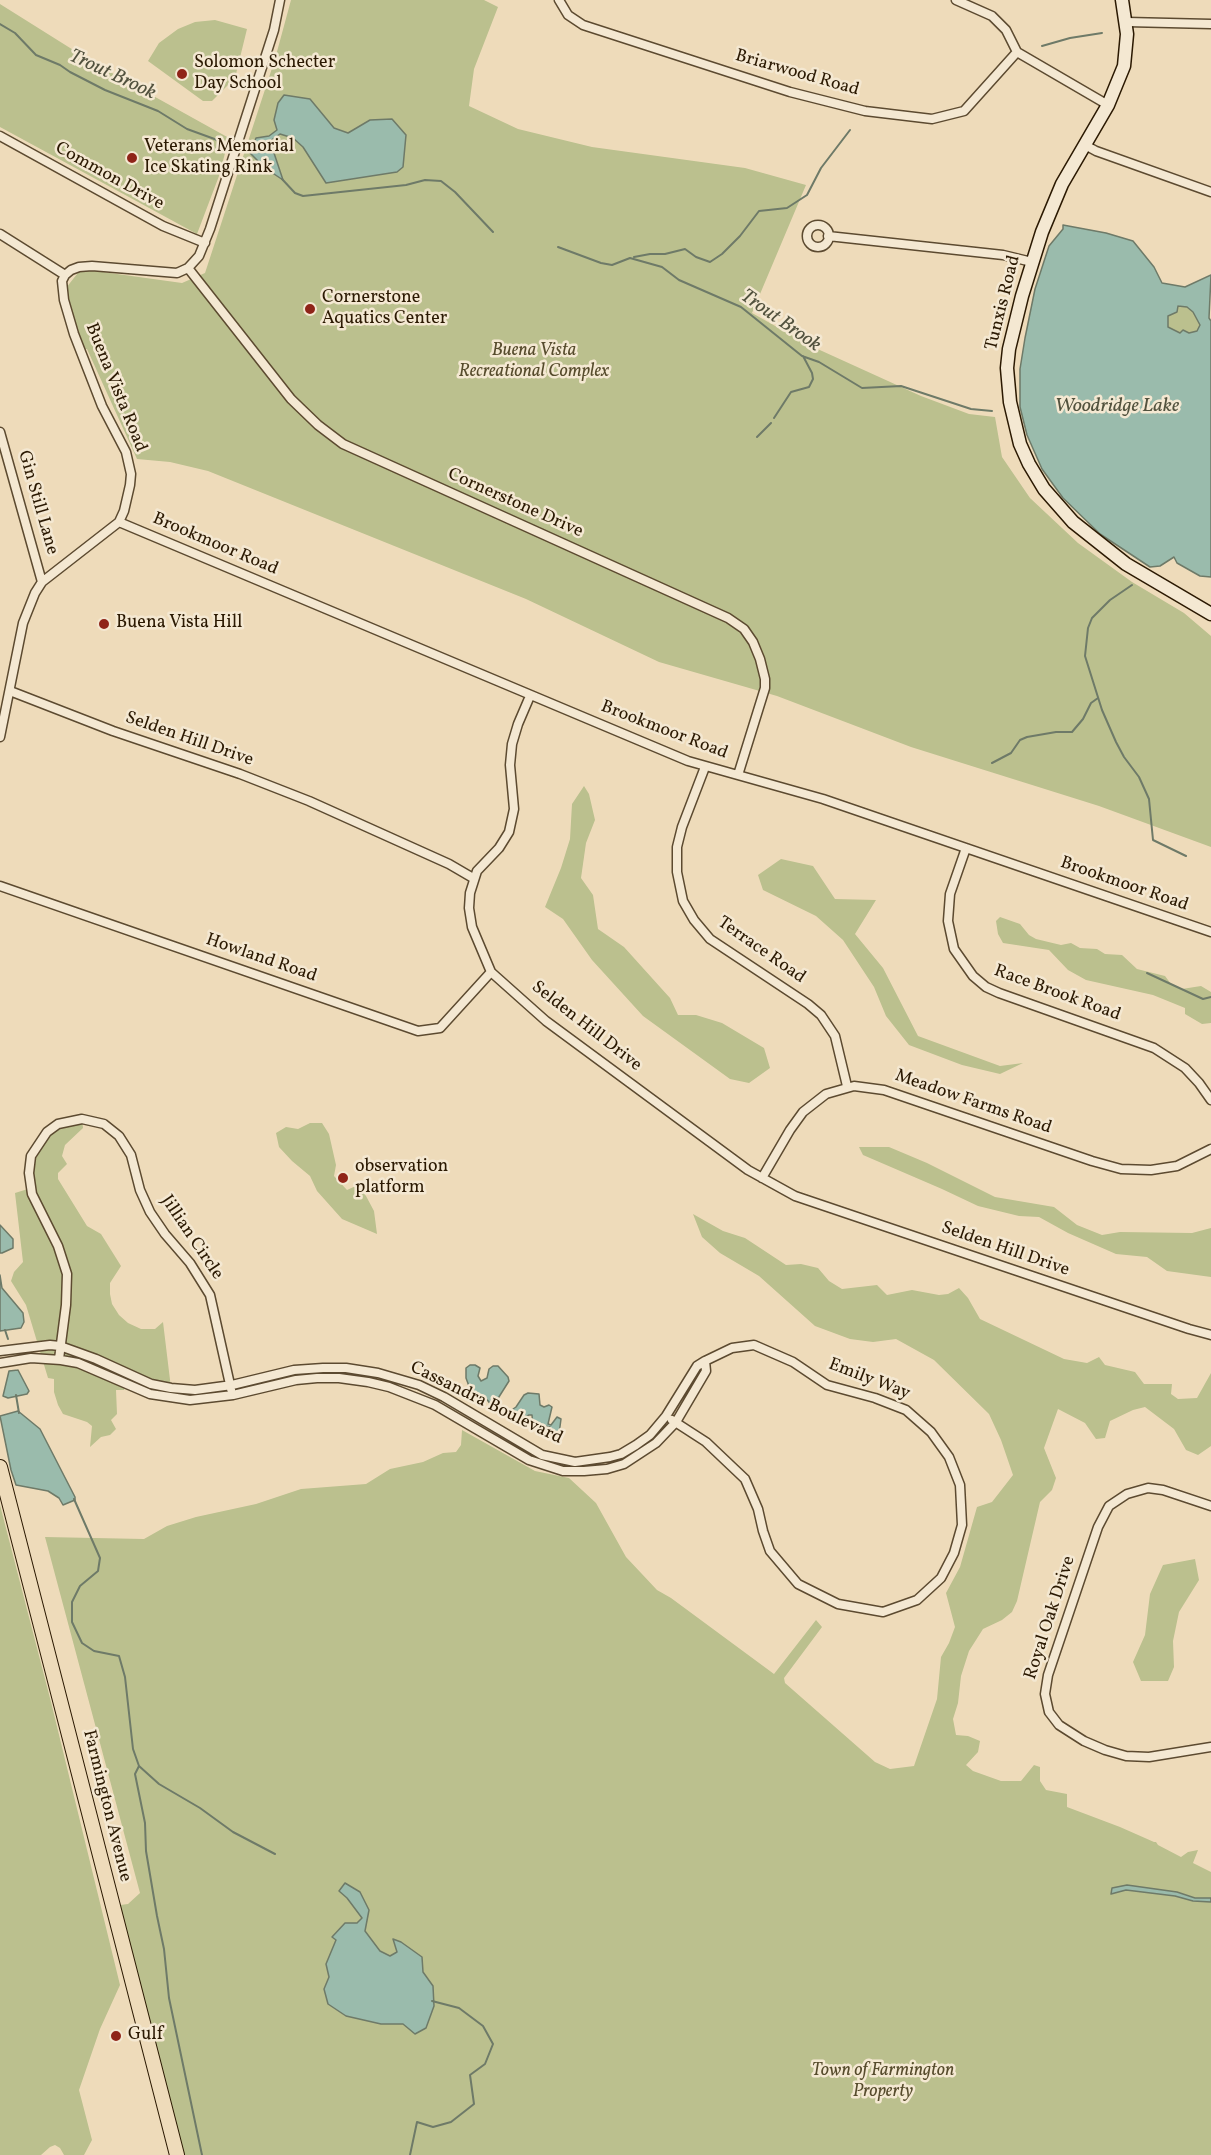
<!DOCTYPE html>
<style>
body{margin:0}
canvas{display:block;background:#eedbba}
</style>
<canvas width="1211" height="2155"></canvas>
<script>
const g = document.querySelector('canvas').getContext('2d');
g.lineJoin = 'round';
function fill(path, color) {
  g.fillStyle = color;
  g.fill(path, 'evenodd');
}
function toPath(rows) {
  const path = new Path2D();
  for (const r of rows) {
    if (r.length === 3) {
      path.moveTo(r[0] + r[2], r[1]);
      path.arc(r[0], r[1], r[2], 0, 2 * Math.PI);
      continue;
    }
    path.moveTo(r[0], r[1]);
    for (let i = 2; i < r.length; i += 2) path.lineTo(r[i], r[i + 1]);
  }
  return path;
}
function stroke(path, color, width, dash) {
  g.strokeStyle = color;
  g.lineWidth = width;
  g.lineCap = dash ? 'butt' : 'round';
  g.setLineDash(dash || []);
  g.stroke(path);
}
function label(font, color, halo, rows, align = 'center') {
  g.font = font + ' Vollkorn,serif';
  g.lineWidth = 5;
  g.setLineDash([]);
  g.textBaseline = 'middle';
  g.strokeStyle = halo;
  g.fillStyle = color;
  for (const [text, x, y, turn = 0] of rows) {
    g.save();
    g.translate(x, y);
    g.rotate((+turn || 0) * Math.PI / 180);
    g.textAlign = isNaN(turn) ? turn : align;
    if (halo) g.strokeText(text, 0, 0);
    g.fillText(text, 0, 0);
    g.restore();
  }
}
const green = toPath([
 [291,0,484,0,498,7,474,69,469,106,518,129,592,147,745,168,806,185,752,313,811,346,921,396,969,414,995,417,1002,457,1030,498,1078,543,1132,582,1184,613,1211,636,1211,847,1099,806,911,747,777,696,659,662,526,599,208,471,170,462,137,459,87,349,81,350,66,288,81,269,182,283,205,273,275,59],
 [0,4,94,63,229,138,219,176,197,234,0,127],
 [215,20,247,29,235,78,212,101,203,101,148,61,159,43,178,29,195,22],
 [1178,306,1187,307,1193,312,1200,325,1197,332,1180,333,1168,327,1168,316,1177,312],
 [584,786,589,794,595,820,586,843,581,878,593,895,598,929,624,947,670,998,678,1015,696,1015,722,1023,764,1048,770,1068,749,1083,730,1079,643,1016,592,960,563,919,545,907,561,868,570,839,572,804],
 [781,859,813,866,835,899,876,900,855,934,883,968,918,1036,1000,1066,1023,1063,1000,1074,962,1065,909,1045,886,1016,874,987,843,940,816,916,763,890,758,875],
 [1000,917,1020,924,1029,935,1036,939,1061,945,1071,943,1080,948,1097,949,1105,954,1122,955,1137,969,1165,976,1171,984,1182,989,1201,986,1211,992,1211,1023,1202,1024,1185,1014,1185,1008,1153,995,1086,980,1068,970,1049,950,1003,943,998,934,996,921],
 [82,1119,83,1128,65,1145,62,1156,67,1164,58,1173,58,1179,87,1226,101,1234,121,1266,110,1283,110,1294,112,1304,119,1315,128,1323,141,1329,155,1329,163,1322,171,1388,131,1375,124,1390,116,1390,117,1414,111,1420,116,1429,110,1435,101,1437,90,1447,92,1426,87,1422,63,1414,58,1405,54,1392,54,1379,48,1378,26,1305,11,1281,14,1272,23,1262,15,1193,31,1188,31,1156,47,1132],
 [310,1123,322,1123,329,1134,336,1165,334,1176,347,1190,358,1185,366,1196,374,1211,377,1234,342,1219,317,1191,310,1176,292,1161,279,1147,276,1133,286,1127,298,1129],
 [859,1147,889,1147,927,1163,995,1197,1054,1207,1077,1225,1102,1235,1120,1232,1192,1233,1211,1228,1211,1277,1167,1271,1147,1257,1116,1254,1068,1233,1039,1217,1019,1216,978,1206,942,1189,863,1155],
 [693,1214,723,1231,745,1238,786,1265,801,1264,818,1268,829,1281,842,1289,877,1285,887,1295,912,1290,939,1295,948,1294,959,1288,968,1298,980,1319,1064,1359,1087,1363,1099,1357,1105,1365,1135,1372,1144,1384,1172,1384,1171,1394,1178,1399,1197,1398,1211,1373,1211,1446,1198,1455,1186,1450,1174,1429,1145,1407,1133,1410,1110,1421,1105,1438,1096,1439,1085,1423,1058,1409,1044,1448,1056,1478,1052,1490,1040,1502,1017,1601,1012,1612,1002,1620,983,1629,969,1651,961,1676,958,1703,953,1719,956,1735,968,1736,980,1741,978,1752,966,1765,973,1771,1001,1781,1021,1781,1034,1765,1040,1767,1040,1781,1046,1790,1067,1794,1067,1807,1120,1827,1154,1842,1156,1842,1158,1845,1181,1857,1188,1852,1198,1850,1193,1863,1211,1872,1211,2155,177,2155,113,1906,128,1904,140,1893,45,1537,144,1539,167,1526,196,1517,256,1504,301,1489,366,1484,390,1469,423,1462,443,1453,456,1452,461,1445,462,1430,535,1471,569,1478,596,1503,626,1557,657,1590,671,1598,774,1674,816,1620,822,1627,784,1678,785,1683,875,1762,890,1769,914,1766,937,1699,941,1657,949,1643,955,1627,946,1593,960,1567,977,1507,992,1502,1013,1475,1001,1440,989,1414,934,1360,896,1339,873,1342,850,1339,815,1326,759,1276,720,1253,702,1237],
 [0,1505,51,1702,120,1985,100,2029,79,2090,92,2140,84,2155,64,2155,60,2148,55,2145,50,2147,41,2155,0,2155],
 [1195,1559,1199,1580,1179,1612,1173,1641,1174,1667,1168,1681,1141,1681,1133,1662,1145,1635,1150,1594,1163,1565]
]);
const water = toPath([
 [284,95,310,99,334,128,348,133,370,120,392,119,406,135,403,167,397,172,326,183,303,147,293,138,280,134,270,141,283,180,265,168,250,153,256,138,269,136,277,130,274,120,278,103,284,95],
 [1063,225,1106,233,1133,241,1154,267,1162,283,1185,287,1211,275,1209,318,1211,321,1211,577,1200,576,1177,563,1174,557,1160,566,1150,567,1100,534,1063,498,1042,469,1027,435,1020,407,1020,369,1025,338,1035,289,1049,246,1063,229,1063,225],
 [1178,306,1187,307,1193,312,1200,325,1197,331,1189,333,1183,330,1180,333,1168,327,1168,316,1177,312,1178,306],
 [0,1225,13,1239,13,1248,2,1253,0,1253,0,1225],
 [0,1275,2,1288,23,1313,24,1322,21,1328,0,1331,0,1275],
 [470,1365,475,1365,480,1368,478,1376,481,1381,487,1378,489,1369,493,1366,498,1366,508,1377,509,1381,497,1400,497,1405,500,1408,510,1411,516,1407,524,1395,528,1393,539,1394,540,1405,544,1407,549,1405,552,1407,548,1424,551,1425,557,1417,561,1419,559,1434,557,1436,552,1435,550,1427,545,1426,538,1433,533,1426,532,1415,529,1415,519,1420,492,1406,485,1397,479,1400,470,1389,466,1378,466,1368,470,1365],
 [18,1370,29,1391,27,1394,8,1398,3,1396,9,1371,18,1370],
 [18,1411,40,1429,75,1497,75,1500,63,1505,59,1498,48,1491,16,1485,11,1470,0,1416,18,1411],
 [345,1883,360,1892,369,1910,365,1931,380,1951,390,1956,397,1952,393,1939,401,1942,422,1957,423,1972,433,1986,434,2006,426,2028,415,2034,403,2024,381,2024,346,2016,328,2004,324,1989,329,1977,326,1964,336,1940,332,1937,345,1923,357,1923,362,1918,347,1898,339,1891,345,1883],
 [1127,1885,1177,1892,1195,1898,1211,1898,1211,1902,1193,1901,1175,1896,1126,1890,1111,1894,1112,1888,1127,1885]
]);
const stream = toPath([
 [0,24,15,33,36,55,60,65,70,72,105,90,158,111,187,129,220,141],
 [1042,46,1070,38,1102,33],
 [282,179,295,193,303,196,406,185,425,180,441,181,455,192,493,232],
 [558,247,601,263,612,265,630,258,662,267,679,280,741,307,802,356,819,362,862,388,901,386,971,409,992,411],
 [634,257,650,254,665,254,685,249,696,257,710,262,722,254,740,236,759,211,787,208,807,195,821,168,850,130],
 [774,418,791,392,809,387,813,379,812,373,803,356],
 [757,437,771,423],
 [1132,585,1110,600,1092,618,1088,628,1085,656,1102,710,1116,742,1124,757,1139,777,1149,799,1153,840,1186,856],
 [992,763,1011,753,1020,740,1027,737,1056,732,1072,732,1083,719,1091,703,1098,698],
 [1147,973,1203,999,1211,997],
 [5,1330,8,1339],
 [16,1395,19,1413],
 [74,1499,100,1558,98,1571,80,1586,72,1602,72,1622,82,1643,94,1651,119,1656,125,1677,133,1749,139,1766,159,1784,200,1808,233,1832,275,1854],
 [139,1766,135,1774,145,1823,146,1851,157,1916,164,1949,169,1998,202,2155],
 [410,2155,417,2122,433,2127,451,2122,474,2104,470,2075,485,2064,493,2044,483,2026,459,2008,432,2001]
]);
const street = toPath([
 [559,0,568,15,583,25,790,92,865,111,932,119,964,111,1017,52],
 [956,0,992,16,1006,30,1017,52,1108,105],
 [1127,22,1211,24],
 [0,136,163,226,205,243],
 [1085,145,1096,151,1211,192],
 [818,236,11],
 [0,234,65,275],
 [828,236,1003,255,1032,262],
 [188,268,291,399,318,425,343,444,728,618,744,629,753,642,760,659,765,679,765,688,738,775],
 [0,432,42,582],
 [119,522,688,761,823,799,1211,932],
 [10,691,113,731,240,774,309,801,449,864,473,878],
 [530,696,518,724,512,744,510,765,514,809,509,832,499,848,477,871,470,893,469,908,472,927,491,972,546,1021,748,1170,795,1196,1189,1329,1211,1335],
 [0,737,23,623,35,593,42,582,119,522,124,511,130,485,131,474,126,452,102,406,74,334,64,300,62,281,65,275,71,270,79,267,92,266,177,273,188,268,199,256,210,229,274,30,280,0],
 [705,767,682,827,677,847,677,872,683,901,694,920,710,939,808,1004,821,1015,835,1036,847,1086],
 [966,848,950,894,948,921,954,949,973,976,986,987,999,993,1154,1048,1185,1068,1199,1083,1211,1100],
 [0,886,418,1031,440,1028,491,972],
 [762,1178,790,1130,803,1112,826,1094,854,1086,884,1090,1092,1161,1121,1169,1151,1170,1177,1166,1211,1149],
 [0,1351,50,1345,60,1346,96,1359,151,1384,171,1388,195,1390,232,1385,294,1370,323,1368,346,1368,378,1373,419,1385,444,1397,542,1455,575,1462,610,1457,621,1454,636,1445,650,1435,666,1416,697,1366,705,1361,706,1371,676,1422,656,1443,624,1464,607,1469,584,1471,563,1471,529,1460,435,1405,389,1387,368,1382,339,1378,317,1378,296,1380,233,1395,190,1400,150,1394,78,1363,61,1360,31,1358,0,1363],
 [59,1359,66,1305,67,1274,58,1246,32,1194,29,1173,31,1156,47,1132,58,1124,82,1119,104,1124,119,1136,131,1155,140,1190,150,1212,165,1234,190,1263,210,1295,231,1389],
 [672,1420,706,1442,745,1479,758,1509,763,1531,770,1551,798,1584,838,1604,883,1612,917,1600,941,1578,954,1553,962,1525,960,1485,949,1457,931,1432,906,1410,875,1398,827,1385,793,1362,754,1345,732,1348,705,1361],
 [1211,1506,1163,1490,1148,1488,1127,1494,1109,1506,1098,1527,1048,1675,1045,1694,1049,1712,1059,1725,1084,1741,1105,1750,1126,1756,1149,1757,1211,1747]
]);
const secondary = toPath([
 [1122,0,1127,34,1124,66,1108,105,1062,184,1042,232,1022,296,1009,349,1007,368,1010,402,1020,444,1029,464,1044,489,1073,522,1126,564,1211,614]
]);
const primary = toPath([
 [0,1467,177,2155]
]);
const markers = [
 [182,74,6,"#8f2418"],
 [132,158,6,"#8f2418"],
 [310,309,6,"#8f2418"],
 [104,624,6,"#8f2418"],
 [343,1178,6,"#8f2418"],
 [116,2036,6,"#8f2418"]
];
const poiNames = [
 ["Solomon Schecter",194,64],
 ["Day School",194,85],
 ["Veterans Memorial",144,148],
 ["Ice Skating Rink",144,169],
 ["Cornerstone",322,299],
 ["Aquatics Center",322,320],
 ["Buena Vista Hill",116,624],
 ["observation",355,1168],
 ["platform",355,1189],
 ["Gulf",128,2036]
];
const streetNames = [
 ["Briarwood Road",797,74,16],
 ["Common Drive",109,177,29],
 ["Tunxis Road",1004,303,-76],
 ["Buena Vista Road",115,388,68],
 ["Gin Still Lane",37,503,74],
 ["Cornerstone Drive",515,504,24],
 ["Brookmoor Road",215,545,23],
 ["Brookmoor Road",664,731,21],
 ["Selden Hill Drive",189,740,19],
 ["Brookmoor Road",1124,885,19],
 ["Terrace Road",761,951,35],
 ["Howland Road",261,959,19],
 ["Race Brook Road",1057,994,20],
 ["Selden Hill Drive",586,1027,38],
 ["Meadow Farms Road",973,1103,19],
 ["Jillian Circle",191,1238,56],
 ["Selden Hill Drive",1005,1250,19],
 ["Emily Way",869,1380,21],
 ["Cassandra Boulevard",486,1404,26],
 ["Royal Oak Drive",1051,1618,-72],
 ["Farmington Avenue",106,1806,76]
];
const parkNames = [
 ["Buena Vista",534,352],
 ["Recreational Complex",534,373],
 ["Town of Farmington",883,2072],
 ["Property",883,2093]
];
const waterNames = [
 ["Trout Brook",112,76,25],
 ["Trout Brook",780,322,35],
 ["Woodridge Lake",1117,407]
];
fill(green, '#bbc08e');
fill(water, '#9abbac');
stroke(water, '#6e7a68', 1.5);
stroke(stream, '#6e7a68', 2);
stroke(street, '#5c4a30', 11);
stroke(secondary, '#2b1902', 15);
stroke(primary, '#2b1902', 16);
stroke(street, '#f4e8d2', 8);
stroke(secondary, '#f4e8d2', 12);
stroke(primary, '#eedbba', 14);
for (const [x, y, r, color] of markers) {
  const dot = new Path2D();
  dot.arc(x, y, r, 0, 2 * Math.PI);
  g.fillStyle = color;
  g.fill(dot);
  stroke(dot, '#f4e8d2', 2);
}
label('18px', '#2b1902', '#f4e8d2', poiNames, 'left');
label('18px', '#2b1902', '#f4e8d2', streetNames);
label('italic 18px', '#564b2c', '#f4e8d2', parkNames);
label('italic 20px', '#52523e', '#f4e8d2', waterNames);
</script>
